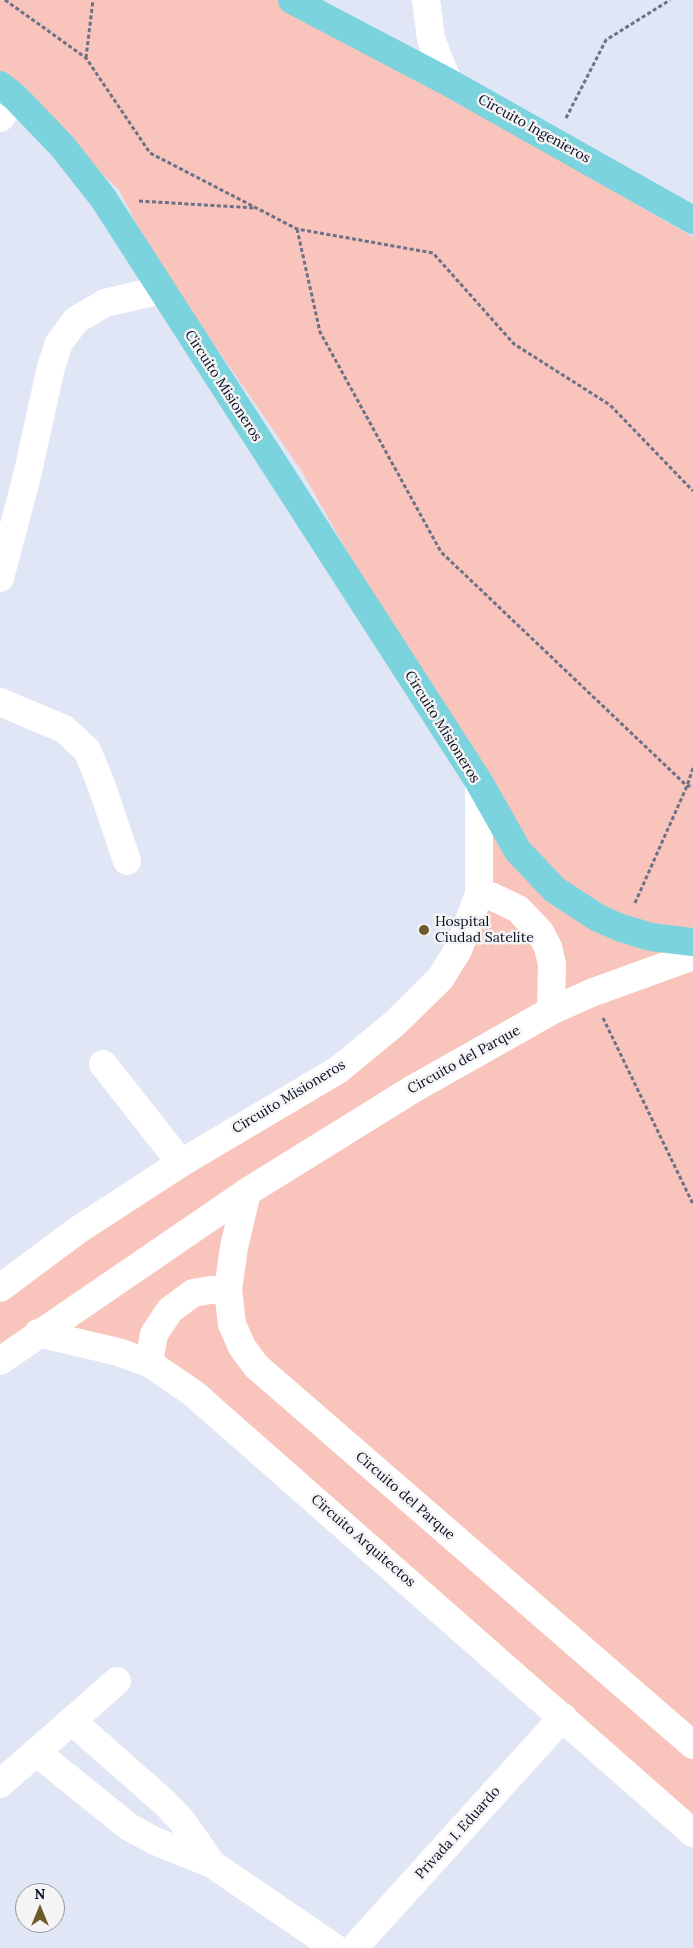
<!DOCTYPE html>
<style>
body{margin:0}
#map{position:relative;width:693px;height:1948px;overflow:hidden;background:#e0e6f5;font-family:Lora,serif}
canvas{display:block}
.north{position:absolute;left:15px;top:1883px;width:50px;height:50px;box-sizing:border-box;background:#f4f4f4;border:1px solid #9597a1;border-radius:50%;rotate:0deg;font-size:14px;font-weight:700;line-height:20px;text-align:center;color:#060c25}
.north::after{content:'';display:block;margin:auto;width:18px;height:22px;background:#6e5a29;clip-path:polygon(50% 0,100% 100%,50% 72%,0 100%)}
</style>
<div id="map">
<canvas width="693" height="1948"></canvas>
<div class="north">N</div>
</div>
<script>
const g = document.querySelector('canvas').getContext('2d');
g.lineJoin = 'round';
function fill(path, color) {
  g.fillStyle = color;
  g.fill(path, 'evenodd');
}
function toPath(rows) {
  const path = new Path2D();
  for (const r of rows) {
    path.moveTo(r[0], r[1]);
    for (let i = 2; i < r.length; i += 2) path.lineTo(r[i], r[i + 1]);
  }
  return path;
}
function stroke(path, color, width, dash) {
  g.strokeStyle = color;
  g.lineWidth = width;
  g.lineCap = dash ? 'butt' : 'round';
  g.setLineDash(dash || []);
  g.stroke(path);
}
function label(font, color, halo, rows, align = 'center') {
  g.font = font + ' Lora,serif';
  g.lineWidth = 5;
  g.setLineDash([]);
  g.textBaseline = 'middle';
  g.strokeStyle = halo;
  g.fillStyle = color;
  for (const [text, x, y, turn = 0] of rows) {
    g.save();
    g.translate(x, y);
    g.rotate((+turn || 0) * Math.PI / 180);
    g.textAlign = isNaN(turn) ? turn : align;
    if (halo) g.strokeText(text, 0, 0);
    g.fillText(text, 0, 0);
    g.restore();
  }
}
const green = toPath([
 [0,0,282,0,693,237,693,1822,563,1717,206,1385,42,1325,0,1356,0,1291,344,1074,490,903,483,779,438,712,301,470,155,259,119,190,0,77]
]);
const path = toPath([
 [5,0,86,58,150,153,297,229,433,253,514,344,610,405,693,491],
 [86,58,93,0],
 [566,118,606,40,670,0],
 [139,201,255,208],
 [297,229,320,332,441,552,687,786,693,786],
 [635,903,687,786,693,768],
 [603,1018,693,1204]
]);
const minor = toPath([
 [426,0,431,39,448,82],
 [0,118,15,97],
 [0,578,27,476,51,367,59,343,76,320,105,303,161,290],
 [0,702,64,729,87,750,101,784,127,861],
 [479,894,493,897,518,909,540,932,548,947,552,964,551,1011],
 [103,1064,181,1163],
 [247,1192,234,1247,228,1290,232,1324,242,1347,256,1366,693,1745],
 [0,1288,78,1230,181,1163,338,1070,394,1024,440,979,458,950,479,894,479,782],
 [38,1333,118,1352,149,1363,193,1393,693,1833],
 [0,1361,247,1192,413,1089,551,1011,591,993,693,956],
 [149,1363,154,1334,170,1310,193,1293,210,1290,228,1290],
 [72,1721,165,1803,182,1821,212,1864],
 [36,1752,129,1827,155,1841,212,1864,335,1948],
 [0,1784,117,1681],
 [354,1948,563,1717]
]);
const major = toPath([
 [292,0,448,82,693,220],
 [0,85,15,97,63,147,103,198,479,782,518,851,555,890,598,918,621,928,651,937,693,942]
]);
const markers = [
 [424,930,6,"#6e5a29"]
];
const streetNames = [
 ["Circuito Ingenieros",534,129,29],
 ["Circuito Misioneros",223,386,57],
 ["Circuito Misioneros",442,727,58],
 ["Circuito del Parque",464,1060,-29],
 ["Circuito Misioneros",289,1097,-31],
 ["Circuito del Parque",405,1496,41],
 ["Circuito Arquitectos",363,1541,41],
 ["Privada I. Eduardo",458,1833,-48]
];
const poiNames = [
 ["Hospital",435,922],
 ["Ciudad Satelite",435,938]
];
fill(green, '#f9c4bc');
stroke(path, '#6b7186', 3, [4, 2.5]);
stroke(minor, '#fff', 28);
stroke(major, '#7bd3dd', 28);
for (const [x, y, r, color] of markers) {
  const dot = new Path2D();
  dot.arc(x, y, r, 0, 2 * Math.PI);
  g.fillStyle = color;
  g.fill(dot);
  stroke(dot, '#f4f4f4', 2);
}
label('14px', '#060c25', '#f4f4f4', streetNames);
label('14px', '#060c25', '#f4f4f4', poiNames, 'left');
</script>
